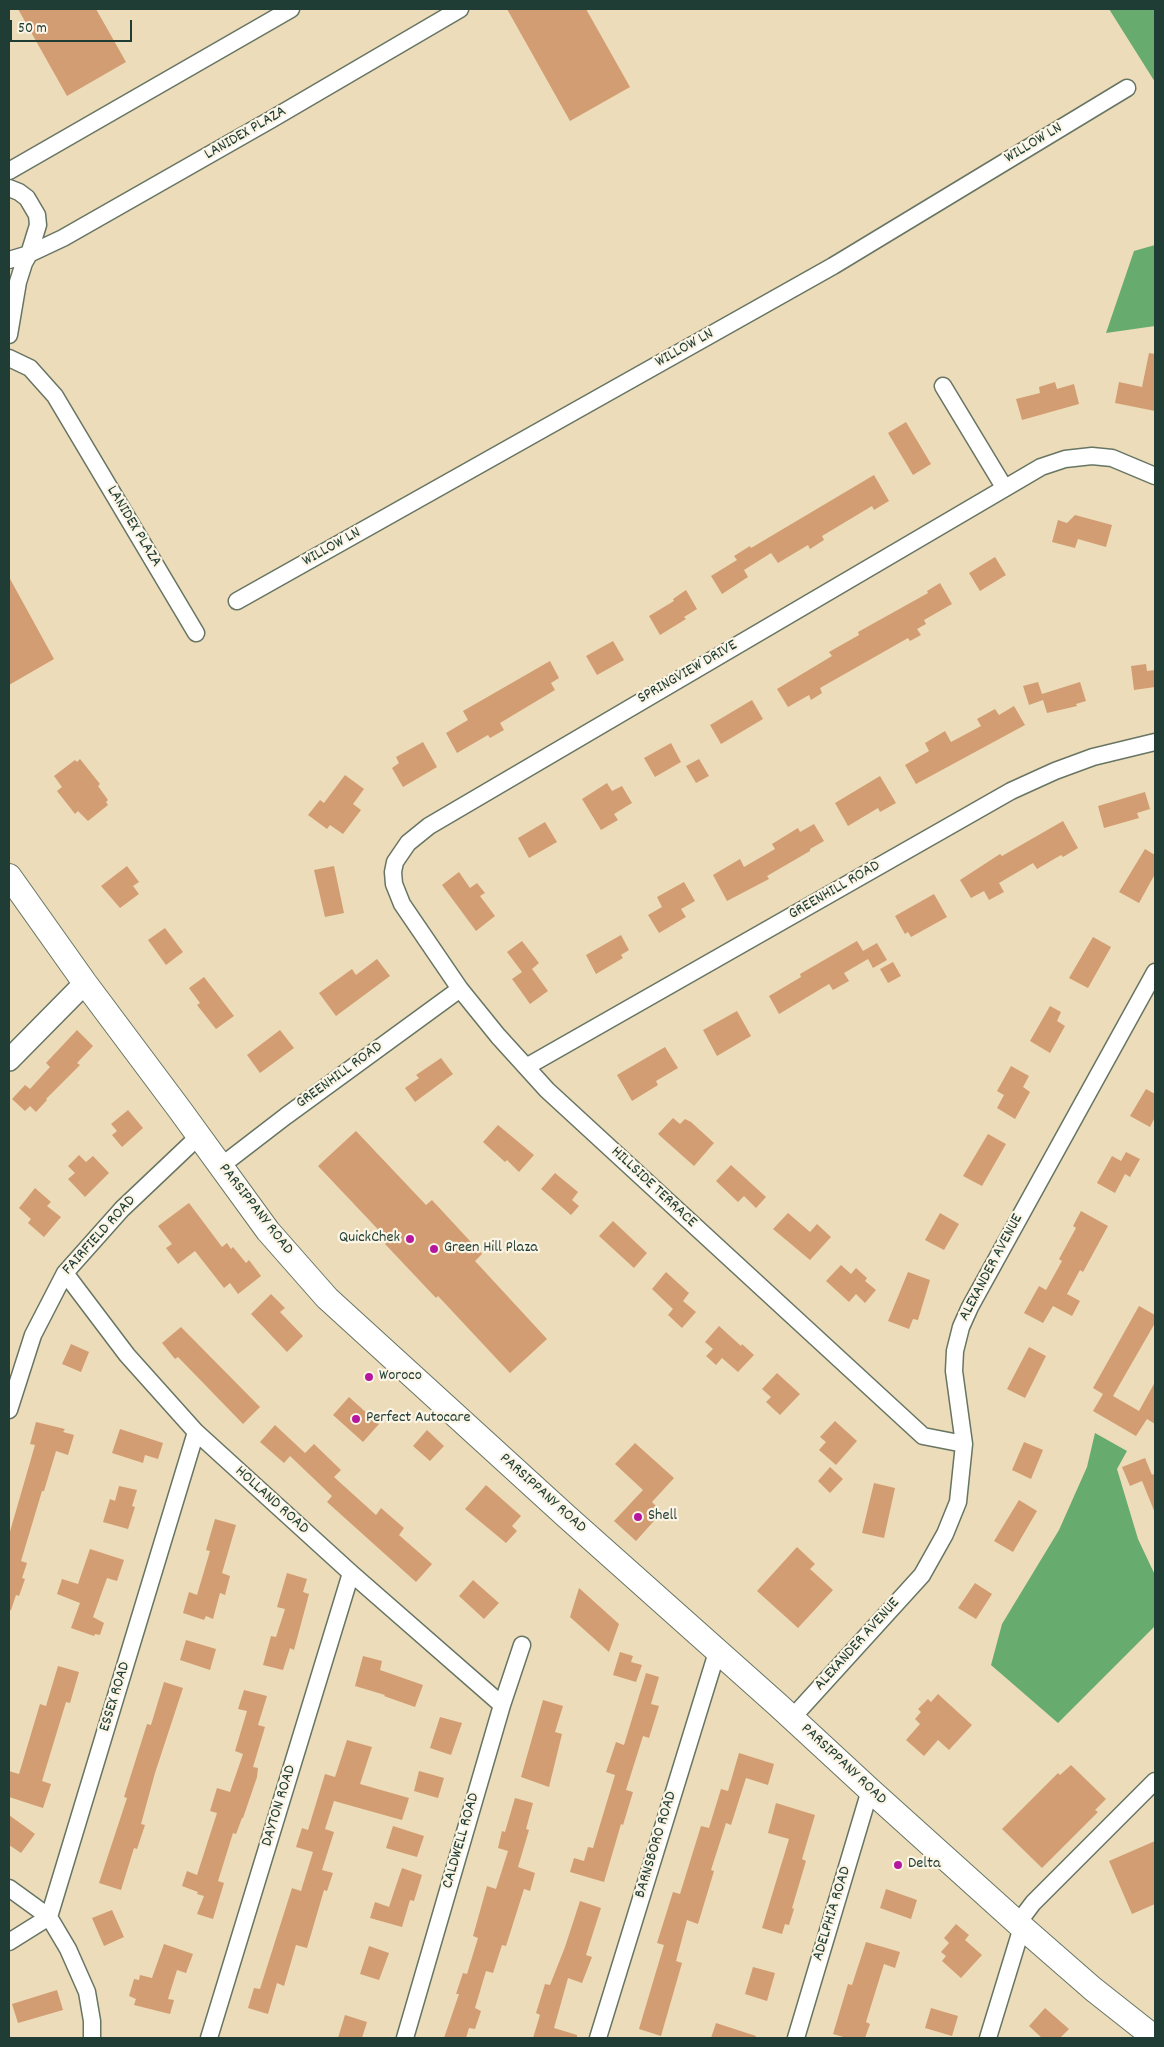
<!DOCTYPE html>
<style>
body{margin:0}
#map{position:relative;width:1164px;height:2047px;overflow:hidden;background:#eddcb9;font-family:Dekko,sans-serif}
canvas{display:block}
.frame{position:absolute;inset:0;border:10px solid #1f3d34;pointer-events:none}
.scale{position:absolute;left:10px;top:20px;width:122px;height:22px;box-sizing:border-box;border:2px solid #1f3d34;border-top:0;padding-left:6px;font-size:15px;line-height:18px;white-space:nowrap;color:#1f3d34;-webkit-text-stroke:4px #fcf5e5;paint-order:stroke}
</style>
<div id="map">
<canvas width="1164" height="2047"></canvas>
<div class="frame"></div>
<div class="scale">50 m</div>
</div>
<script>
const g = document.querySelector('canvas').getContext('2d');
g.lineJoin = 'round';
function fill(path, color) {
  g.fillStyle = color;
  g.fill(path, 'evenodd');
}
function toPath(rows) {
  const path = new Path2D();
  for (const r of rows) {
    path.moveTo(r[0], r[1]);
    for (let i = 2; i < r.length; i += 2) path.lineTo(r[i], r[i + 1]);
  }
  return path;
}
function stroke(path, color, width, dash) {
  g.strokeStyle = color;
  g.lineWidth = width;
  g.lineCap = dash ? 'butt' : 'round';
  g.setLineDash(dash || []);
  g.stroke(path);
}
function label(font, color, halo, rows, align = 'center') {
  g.font = font + ' Dekko,sans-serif';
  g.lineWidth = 4.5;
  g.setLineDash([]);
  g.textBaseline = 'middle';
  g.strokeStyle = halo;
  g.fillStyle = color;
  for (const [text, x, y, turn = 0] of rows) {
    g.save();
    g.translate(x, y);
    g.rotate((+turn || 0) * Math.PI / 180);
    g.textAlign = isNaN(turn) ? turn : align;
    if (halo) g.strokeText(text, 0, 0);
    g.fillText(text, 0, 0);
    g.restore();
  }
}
const forest = toPath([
 [1109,9,1155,9,1155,82],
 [1155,245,1155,326,1106,333,1134,251],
 [1095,1433,1127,1451,1117,1469,1138,1539,1155,1575,1155,1626,1058,1723,991,1665,1002,1624,1059,1530,1087,1467]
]);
const building = toPath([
 [18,9,96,9,126,62,67,96],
 [507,9,586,9,630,87,570,121],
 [1149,353,1155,354,1155,411,1115,403,1119,382,1142,387],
 [1055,382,1057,389,1074,384,1079,404,1022,420,1016,399,1040,393,1039,387],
 [906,422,931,464,913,475,888,433],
 [874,475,889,501,874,510,872,506,822,536,824,540,810,549,808,545,778,563,771,553,744,570,748,577,722,594,711,576,737,560,734,556,750,546,751,548],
 [1075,515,1112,525,1106,547,1078,539,1075,548,1052,542,1058,520,1067,523],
 [995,557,1006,575,980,591,969,573],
 [9,577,54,659,9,685],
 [940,583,952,604,924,620,926,624,917,629,921,635,910,641,908,638,820,688,822,693,811,700,809,695,788,707,777,689,832,656,829,652,859,635,858,632,928,593,927,591],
 [686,590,697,609,684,617,686,619,660,635,649,616,674,601,673,599],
 [613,641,624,660,597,675,586,656],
 [550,661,559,678,551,683,555,690,500,723,504,730,490,738,488,735,457,753,446,733,468,720,463,711],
 [1146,664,1147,671,1155,670,1155,687,1134,690,1131,666],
 [1038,682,1042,694,1080,682,1086,701,1076,704,1077,706,1047,713,1043,700,1029,705,1023,686],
 [752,700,763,719,721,744,710,725],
 [1014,706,1025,725,916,784,905,765,929,751,925,743,945,731,951,742,981,726,977,719,995,709,999,715],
 [423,742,437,767,403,787,392,768,399,763,396,757],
 [671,743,681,762,655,777,644,758],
 [80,759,100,784,98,786,108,800,106,802,108,805,88,821,78,811,75,814,57,791,62,787,54,776,75,760,77,762],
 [699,759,709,776,696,783,686,766],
 [345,775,364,789,353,804,361,810,343,834,330,825,327,829,308,815,320,800,324,803],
 [880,776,896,803,880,812,878,808,848,826,835,803],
 [607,783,612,791,622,786,632,803,614,814,618,820,601,830,582,799],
 [1145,792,1150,809,1137,813,1139,818,1104,828,1098,806],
 [1063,821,1078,848,1063,857,1061,855,1037,869,1033,863,999,883,1004,892,989,900,984,891,971,898,960,880,1000,854,1002,856],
 [545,822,557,842,529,858,518,838],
 [814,824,824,841,810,849,810,851,767,876,769,879,727,901,713,875,740,859,744,867,775,849,772,844,798,828,800,832],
 [1145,849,1155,855,1155,874,1139,903,1119,892],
 [127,866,139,882,133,886,139,894,120,908,101,886],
 [334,866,344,913,325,917,314,870],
 [459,872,470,888,477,883,485,893,480,896,495,916,476,931,442,885],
 [684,882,695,901,681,909,686,917,659,933,648,915,662,907,657,897],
 [934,894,947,917,911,937,908,932,905,934,895,916],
 [165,928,183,952,166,965,148,940],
 [621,935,629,950,621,955,623,958,596,974,586,955],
 [1093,937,1111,947,1088,988,1069,978],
 [522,941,539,963,532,969,548,991,530,1004,512,979,522,972,507,952],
 [857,941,863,951,877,943,887,960,873,968,868,959,844,973,849,981,833,990,829,984,779,1014,769,996,801,977,800,974],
 [377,959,390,976,336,1016,319,993,352,969,356,975],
 [893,962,901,976,888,983,880,969],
 [204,977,234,1016,216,1029,197,1005,200,1003,189,988],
 [1050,1006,1061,1012,1057,1021,1065,1026,1050,1053,1030,1041],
 [737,1011,751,1036,717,1056,703,1030],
 [77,1030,93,1046,77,1063,80,1065,46,1099,47,1100,36,1112,30,1106,25,1111,12,1099,25,1085,30,1089,50,1067,46,1063],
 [280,1030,294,1048,260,1073,247,1055],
 [665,1047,678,1068,656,1081,658,1085,632,1101,617,1075],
 [441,1058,453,1074,415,1102,405,1088,419,1078,416,1075],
 [1011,1066,1029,1076,1023,1087,1030,1092,1015,1119,997,1108,1004,1095,997,1091],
 [1146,1089,1155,1094,1155,1117,1150,1127,1130,1116],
 [128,1110,143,1128,122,1147,112,1135,117,1131,111,1124],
 [673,1118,680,1124,685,1119,691,1122,714,1143,694,1166,658,1134],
 [498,1125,534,1155,519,1172,507,1160,505,1162,483,1142],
 [356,1131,426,1205,432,1200,482,1254,475,1261,547,1339,510,1373,438,1296,436,1298,385,1244,388,1240,318,1166],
 [988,1134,1006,1144,982,1186,963,1176],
 [1126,1152,1140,1159,1130,1177,1125,1174,1115,1193,1097,1183,1112,1156,1121,1161],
 [79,1155,86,1162,93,1156,109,1173,85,1197,68,1179,75,1173,68,1166],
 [731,1165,766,1197,756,1208,744,1196,738,1202,716,1181],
 [555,1173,578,1192,572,1200,579,1206,571,1215,541,1189],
 [35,1188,51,1202,47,1206,61,1217,44,1237,28,1223,31,1219,19,1208],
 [189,1203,222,1247,227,1243,231,1249,233,1247,246,1263,249,1260,261,1276,238,1294,230,1283,224,1288,195,1251,178,1264,166,1248,172,1244,158,1226],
 [1081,1211,1108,1226,1083,1272,1080,1270,1067,1294,1080,1301,1072,1316,1053,1306,1043,1323,1024,1313,1039,1286,1046,1290,1062,1261,1059,1259,1076,1228,1073,1226],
 [788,1213,810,1232,817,1224,831,1237,810,1260,773,1229],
 [940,1213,959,1224,944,1250,925,1240],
 [613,1221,647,1253,634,1268,599,1236],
 [841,1265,851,1274,856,1268,867,1278,865,1281,876,1290,865,1303,856,1294,849,1302,826,1281],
 [666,1272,689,1293,683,1301,696,1312,682,1328,668,1315,673,1309,652,1289],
 [908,1272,930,1280,918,1320,913,1319,909,1329,888,1321],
 [271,1294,285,1308,280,1312,303,1336,287,1352,251,1314],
 [1139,1306,1155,1315,1155,1323,1113,1396,1139,1411,1155,1382,1155,1424,1147,1419,1136,1436,1093,1411,1103,1394,1093,1388],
 [719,1326,741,1346,742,1344,754,1355,738,1372,722,1358,716,1365,706,1356,713,1349,705,1342],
 [181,1327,260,1407,243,1424,178,1357,175,1359,162,1343],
 [71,1344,89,1352,81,1372,62,1364],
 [1029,1347,1046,1356,1025,1398,1007,1389],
 [777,1373,800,1394,780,1415,766,1402,771,1397,762,1389],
 [349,1397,379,1424,363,1442,333,1415],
 [835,1421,857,1441,836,1465,819,1450,826,1442,820,1437],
 [36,1422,65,1429,63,1432,74,1435,68,1455,56,1451,44,1491,42,1491,21,1561,27,1563,22,1578,25,1579,19,1596,16,1595,11,1610,9,1610,9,1535,35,1445,30,1444],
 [275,1425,305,1453,314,1444,341,1470,334,1477,376,1515,381,1508,404,1528,399,1535,432,1564,416,1582,327,1502,332,1496,290,1456,284,1463,260,1442],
 [120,1429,163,1443,158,1459,145,1455,143,1463,112,1453],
 [427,1430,444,1446,430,1461,413,1446],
 [1024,1442,1043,1450,1031,1479,1012,1470],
 [635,1443,674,1478,652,1502,662,1512,636,1541,614,1521,643,1490,615,1464],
 [1145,1458,1152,1475,1155,1473,1155,1513,1142,1481,1130,1486,1122,1467],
 [830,1467,843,1479,830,1493,818,1481],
 [874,1483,895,1488,884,1538,862,1533],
 [486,1485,521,1516,512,1526,517,1531,506,1543,465,1509],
 [119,1486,137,1490,132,1506,135,1507,128,1529,103,1522,110,1499,115,1501],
 [1019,1500,1037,1511,1013,1552,994,1541],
 [215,1519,236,1525,222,1573,230,1576,225,1595,220,1593,213,1619,206,1616,204,1620,183,1613,189,1592,197,1595,210,1551,206,1550],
 [797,1547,815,1564,810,1569,833,1590,798,1628,757,1591],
 [90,1549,124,1560,117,1581,107,1578,93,1617,104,1623,100,1635,95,1634,94,1636,71,1628,80,1603,57,1594,62,1579,78,1584],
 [287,1573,307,1579,303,1592,309,1594,294,1650,290,1648,283,1670,263,1665,271,1636,276,1637,285,1609,277,1607],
 [473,1580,499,1603,484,1619,459,1596],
 [975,1583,992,1594,976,1619,958,1608],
 [579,1588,619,1624,609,1652,570,1617],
 [186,1640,216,1649,210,1670,180,1660],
 [620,1652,633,1656,631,1662,642,1665,636,1682,613,1675],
 [363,1656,382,1661,380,1670,423,1685,415,1707,384,1696,385,1695,355,1686],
 [58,1666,79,1672,70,1703,66,1702,42,1781,51,1784,43,1808,9,1797,9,1771,19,1774,40,1704,46,1706],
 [646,1673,659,1677,651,1704,659,1706,649,1738,643,1736,626,1790,633,1792,623,1825,621,1824,604,1882,570,1872,574,1858,584,1861,588,1847,593,1848,615,1775,606,1772,616,1742,624,1745],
 [164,1682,183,1688,155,1773,141,1824,145,1825,137,1849,134,1848,121,1890,99,1883,127,1798,124,1797,147,1724,151,1725],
 [244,1690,267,1696,258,1725,265,1727,253,1767,258,1768,257,1777,243,1818,242,1818,236,1834,233,1833,218,1881,224,1883,213,1919,197,1914,204,1896,197,1894,198,1892,182,1886,187,1871,197,1875,217,1813,210,1811,217,1788,230,1792,243,1754,235,1751,247,1711,238,1709],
 [938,1694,972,1725,949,1750,938,1740,924,1756,906,1740,920,1724,915,1719,921,1712,918,1709,928,1699,931,1702],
 [543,1700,563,1706,555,1732,562,1734,549,1787,521,1777],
 [440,1717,462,1723,451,1755,430,1748],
 [347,1740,372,1747,360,1784,409,1798,402,1820,334,1801,325,1829,334,1832,322,1870,333,1873,327,1891,324,1890,307,1948,296,1945,284,1986,277,1983,268,2014,248,2008,254,1988,260,1989,292,1888,301,1891,313,1852,296,1847,302,1828,308,1830,325,1774,335,1777],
 [739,1753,774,1764,768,1785,746,1778,731,1825,726,1823,711,1870,714,1871,698,1924,687,1920,676,1961,682,1963,661,2036,639,2029,664,1945,657,1943,673,1892,680,1894,701,1826,709,1828,721,1789,728,1791],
 [1071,1765,1106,1799,1095,1810,1098,1812,1042,1868,1002,1829,1058,1773,1060,1775],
 [419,1771,444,1778,438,1798,414,1791],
 [515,1798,533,1803,526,1829,529,1830,518,1867,535,1873,530,1891,524,1889,506,1946,502,1945,493,1973,486,1971,475,2008,481,2011,475,2029,469,2028,466,2038,444,2038,459,1994,456,1994,463,1973,467,1974,478,1938,473,1936,487,1886,496,1889,508,1851,498,1848,502,1831,505,1832],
 [776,1803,815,1815,802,1859,806,1861,792,1908,794,1909,789,1925,785,1924,782,1934,762,1928,789,1839,768,1833],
 [9,1815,35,1834,21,1853,9,1845],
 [393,1826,424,1836,417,1857,386,1848],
 [1155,1841,1155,1904,1132,1914,1109,1861],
 [402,1868,422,1875,414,1901,410,1900,402,1927,370,1918,375,1902,389,1907],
 [886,1889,917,1900,911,1919,880,1908],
 [580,1901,601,1908,586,1955,592,1957,582,1983,568,1978,554,2028,577,2035,577,2038,533,2038,540,2015,536,2013,545,1984,550,1985,565,1947],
 [112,1910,124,1937,104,1946,92,1918],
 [956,1924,969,1935,965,1940,982,1955,961,1978,942,1961,946,1956,941,1952,949,1943,944,1938],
 [866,1942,900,1952,895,1968,884,1964,866,2022,870,2024,865,2038,847,2038,833,2034,848,1984,852,1985],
 [164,1944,193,1954,186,1973,177,1970,168,1999,174,2000,170,2014,134,2005,136,1999,129,1996,134,1979,139,1980,140,1975,152,1978],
 [369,1946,389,1953,379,1980,360,1974],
 [753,1967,775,1973,767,2001,745,1994],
 [57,1990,63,2010,18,2023,12,2004],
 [931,2008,958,2016,952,2036,925,2028],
 [1045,2008,1069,2029,1060,2038,1042,2038,1029,2026],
 [345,2015,367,2022,362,2038,338,2038],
 [716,2023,756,2036,755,2038,711,2038]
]);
const minor = toPath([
 [9,171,291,9],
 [9,188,19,192,27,198,37,215,38,225,29,254,9,260],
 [9,335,18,282,24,263,29,254,63,238,272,119,460,9],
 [9,358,30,368,55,396,196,633],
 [943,386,1004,487],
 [237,601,833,266,1127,88],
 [526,1067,1011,791,1055,771,1093,757,1155,742],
 [221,1166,286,1116,460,989],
 [65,1273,127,1355,196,1432,351,1573,502,1705],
 [9,1410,33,1335,65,1273,122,1209,199,1136],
 [964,1444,923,1436,547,1090,498,1036,460,989,402,904,394,884,393,872,395,862,408,843,429,826,1041,467,1065,459,1092,456,1112,458,1155,476],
 [792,1718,922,1575,945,1534,958,1502,964,1444,954,1371,955,1351,961,1327,970,1307,1155,972],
 [9,1888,49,1917,68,1949,87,1992,92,2021,92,2038],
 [1018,1923,1033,1903,1155,1781],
 [9,1942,49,1917,196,1432],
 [209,2038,351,1573],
 [405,2038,502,1705,522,1645],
 [598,2038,717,1652],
 [796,2038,870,1790],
 [988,2038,1022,1927]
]);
const tertiary = toPath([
 [9,1060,85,983]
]);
const secondary = toPath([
 [9,876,85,983,180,1110,268,1231,327,1298,566,1516,778,1705,870,1790,1022,1927,1093,1989,1155,2038]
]);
const markers = [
 [410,1239,5,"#b5179e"],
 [434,1249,5,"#b5179e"],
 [369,1377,5,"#b5179e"],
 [356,1419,5,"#b5179e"],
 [638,1517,5,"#b5179e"],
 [898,1865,5,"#b5179e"]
];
const streetNames = [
 ["LANIDEX PLAZA",246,134,-30],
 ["WILLOW LN",1034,144,-31],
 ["WILLOW LN",685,349,-29],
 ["LANIDEX PLAZA",133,527,59],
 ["WILLOW LN",332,548,-29],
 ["SPRINGVIEW DRIVE",688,673,-30],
 ["GREENHILL ROAD",835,891,-30],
 ["GREENHILL ROAD",340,1076,-36],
 ["HILLSIDE TERRACE",653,1188,43],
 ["PARSIPPANY ROAD",255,1210,52],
 ["FAIRFIELD ROAD",100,1236,-48],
 ["ALEXANDER AVENUE",992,1268,-62],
 ["PARSIPPANY ROAD",542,1494,42],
 ["HOLLAND ROAD",271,1501,42],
 ["ALEXANDER AVENUE",858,1645,-48],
 ["ESSEX ROAD",116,1697,-73],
 ["PARSIPPANY ROAD",843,1765,43],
 ["DAYTON ROAD",280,1806,-73],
 ["CALDWELL ROAD",462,1841,-74],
 ["BARNSBORO ROAD",657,1845,-73],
 ["ADELPHIA ROAD",833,1914,-73]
];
const poiNames = [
 ["QuickChek",400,1239,"right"],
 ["Green Hill Plaza",444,1249],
 ["Woroco",379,1377],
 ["Perfect Autocare",366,1419],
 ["Shell",648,1517],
 ["Delta",908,1865]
];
fill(forest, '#67ab6f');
fill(building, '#d29d72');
stroke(minor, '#677563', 19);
stroke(tertiary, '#677563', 24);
stroke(secondary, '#677563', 26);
stroke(minor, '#fff', 16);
stroke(tertiary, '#fff', 21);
stroke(secondary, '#fff', 24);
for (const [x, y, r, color] of markers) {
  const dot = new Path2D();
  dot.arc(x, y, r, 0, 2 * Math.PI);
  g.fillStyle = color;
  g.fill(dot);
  stroke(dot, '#fcf5e5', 2);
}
label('16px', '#1f3d34', '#fcf5e5', streetNames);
label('16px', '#1f3d34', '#fcf5e5', poiNames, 'left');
</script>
